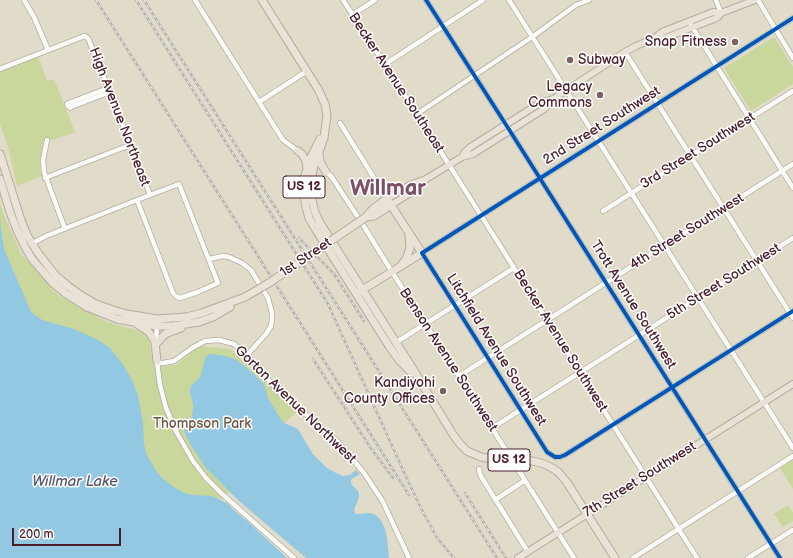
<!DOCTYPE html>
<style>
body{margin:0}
#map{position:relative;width:793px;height:558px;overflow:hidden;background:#e0dcc9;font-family:"Balsamiq Sans",sans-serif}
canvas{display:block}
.scale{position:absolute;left:12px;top:528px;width:109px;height:18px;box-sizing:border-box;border:2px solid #4a1f2b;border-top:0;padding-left:5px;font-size:12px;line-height:14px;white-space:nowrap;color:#4a1f2b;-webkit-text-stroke:3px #fff;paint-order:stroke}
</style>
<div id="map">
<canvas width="793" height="558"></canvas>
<div class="scale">200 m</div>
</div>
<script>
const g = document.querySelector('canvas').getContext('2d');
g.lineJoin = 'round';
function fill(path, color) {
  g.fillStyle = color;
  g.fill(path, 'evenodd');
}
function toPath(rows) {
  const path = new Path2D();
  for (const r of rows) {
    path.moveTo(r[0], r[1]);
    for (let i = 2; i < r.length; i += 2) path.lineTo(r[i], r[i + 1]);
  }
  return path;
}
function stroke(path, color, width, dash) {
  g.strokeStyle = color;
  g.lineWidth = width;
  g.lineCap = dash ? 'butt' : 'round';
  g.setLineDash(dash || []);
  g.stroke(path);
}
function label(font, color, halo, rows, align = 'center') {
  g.font = font + ' "Balsamiq Sans",sans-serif';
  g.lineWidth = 3;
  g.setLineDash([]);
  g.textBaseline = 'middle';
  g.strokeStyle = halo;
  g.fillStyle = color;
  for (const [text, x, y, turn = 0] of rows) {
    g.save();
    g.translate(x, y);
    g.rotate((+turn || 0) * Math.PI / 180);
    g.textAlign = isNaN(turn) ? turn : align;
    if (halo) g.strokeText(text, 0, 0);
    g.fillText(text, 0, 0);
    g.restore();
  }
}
const green = toPath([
 [774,37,793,67,793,84,751,111,724,68],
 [38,57,47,81,54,79,75,132,53,140,44,140,40,160,40,170,42,176,17,186,8,147,0,124,0,72],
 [0,203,6,220,21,254,58,295,107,322,143,332,149,340,154,367,176,365,199,346,231,349,296,412,286,422,223,499,176,493,155,474,34,320,0,247],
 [793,460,793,489,780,468],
 [788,505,793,513,793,521,783,527,774,514]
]);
const water = toPath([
 [0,220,4,249,31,312,42,320,74,329,98,340,110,348,124,366,133,382,138,395,143,423,144,444,146,453,156,471,162,478,175,488,185,493,192,495,212,496,227,503,236,512,246,520,287,558,0,558],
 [209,354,221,355,235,359,242,364,257,377,263,383,265,388,268,398,280,418,284,423,298,429,312,453,327,468,336,473,343,476,350,475,356,470,360,474,353,478,351,480,351,482,352,485,358,491,359,494,359,497,354,510,355,513,357,514,370,513,374,514,381,520,385,529,387,538,389,558,306,558,239,501,206,468,194,450,185,434,184,428,192,416,193,410,193,404,190,393,190,389,192,385,200,377,202,372,205,358]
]);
const minor = toPath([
 [24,0,34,17,48,50],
 [195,0,283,140,298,151],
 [343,0,417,114,697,558],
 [426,0,510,131,780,558],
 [509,0,793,448],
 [716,0,721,13],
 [758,0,793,58],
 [352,15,375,0],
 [793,18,422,253,547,452,555,457,560,457,565,455,793,311],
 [691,25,793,188],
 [625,52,793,318],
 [384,65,483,0],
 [0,69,82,37,85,36,88,38,110,92,150,195],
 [108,88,69,103,67,104,68,106,70,108,71,107,110,92],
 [259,102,307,71],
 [417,114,532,37,576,5,589,0],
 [340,123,387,199],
 [47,140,43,160,44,172,65,229],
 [326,172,331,176,365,228,392,272,459,376,574,558],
 [45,178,130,145],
 [603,211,793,91],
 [31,244,46,236,137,200,179,184,218,283,198,292,180,298,177,297,173,293,137,200],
 [209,259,223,256,229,257,242,263,251,270,268,298,272,313,272,318,271,326,266,334,247,355],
 [156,343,157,324],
 [395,343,514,268],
 [157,362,160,385,166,408,177,433,193,461,206,478,221,493,294,558],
 [157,363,163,363,174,361,192,348,205,341,219,340,234,344,239,348,247,355,279,392,336,440,344,449,364,473,382,500,409,558],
 [459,376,793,164],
 [492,428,793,238],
 [479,469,480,474,482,478,528,552],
 [495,500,524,481],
 [633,558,793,456],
 [748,558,793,530]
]);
const major = toPath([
 [655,38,661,39,665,38,714,19,718,17,721,13],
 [462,157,465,152,469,148,510,122,540,103,553,99,625,52,636,46,655,38,662,32,713,12,721,13,755,0],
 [387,199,410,185,426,179,462,157,473,154,544,109,553,99],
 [391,205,417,189,425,180],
 [518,558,793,384]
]);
const highway = toPath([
 [262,0,318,89,325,104,327,115,324,138,314,166,311,180,311,196,315,212,320,223,411,366,454,436,461,445,467,451,481,457,492,459,533,461,544,464,554,469,558,472,566,481,615,558],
 [320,139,310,159,305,176,304,196,306,207,309,218,316,230,389,346,399,360,412,373],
 [298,151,302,154,306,161,307,168],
 [0,154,21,220,27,235,38,253,56,276,68,286,82,296,96,304,113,310,127,314,157,319,186,317,202,313,245,297],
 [319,154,320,162,326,172],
 [0,179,11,215,17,230,25,247,32,259,52,282,65,293,87,307,117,319,157,326,173,326,199,322,213,317,230,307],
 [366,217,374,216,391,205],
 [402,264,406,259,410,248,409,235],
 [359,292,422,253,387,199,374,208,370,212,366,217],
 [137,324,148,331,153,338,155,342,157,361],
 [156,344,165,334,170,332,181,328]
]);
const rail = toPath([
 [96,0,409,495],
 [136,0,328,304,407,479,422,510,437,538,454,558],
 [144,0,497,558],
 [299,238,334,274,364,321],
 [313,359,370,447,393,478],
 [465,493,506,558]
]);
const highwayBridge = toPath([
 [245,297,269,283,366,217]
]);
const cycleway = toPath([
 [426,0,510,131,780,558],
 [793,18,422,253,547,452,555,457,560,457,565,455,793,311]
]);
const markers = [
 [735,42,4,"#7e6162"],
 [570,60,4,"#7e6162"],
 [600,95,4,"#7e6162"],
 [443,391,4,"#7e6162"]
];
const shields = [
 [304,187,42],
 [509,460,42]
];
const shieldNames = [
 ["US 12",304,187],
 ["US 12",509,460]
];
const poiNames = [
 ["Snap Fitness",727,42],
 ["Subway",578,60,"left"],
 ["Legacy",592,87],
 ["Commons",592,103],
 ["Kandiyohi",435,383],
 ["County Offices",435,399]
];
const streetNames = [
 ["Becker Avenue Southeast",396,83,57],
 ["High Avenue Northeast",119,117,69],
 ["2nd Street Southwest",602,126,-32],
 ["3rd Street Southwest",698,151,-32],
 ["4th Street Southwest",687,232,-32],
 ["1st Street",306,258,-34],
 ["5th Street Southwest",724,282,-32],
 ["Trott Avenue Southwest",633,305,58],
 ["Becker Avenue Southwest",560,341,58],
 ["Litchfield Avenue Southwest",496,350,58],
 ["Benson Avenue Southwest",448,360,57],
 ["Gorton Avenue Northwest",295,405,44],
 ["7th Street Southwest",640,480,-32]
];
const parkNames = [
 ["Thompson Park",202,424]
];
const waterNames = [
 ["Willmar Lake",75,482]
];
const townNames = [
 ["Willmar",388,189]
];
fill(green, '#c9d69c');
fill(water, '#92c8e2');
stroke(minor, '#b3aca1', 6);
stroke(major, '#b3aca1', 8);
stroke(highway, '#b3aca1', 9);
stroke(minor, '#fafaf7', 4.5);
stroke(major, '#eae2d7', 6);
stroke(highway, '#eae2d7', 7);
stroke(rail, '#b8b2b1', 2.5);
stroke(rail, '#fff', 1, [3]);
stroke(highwayBridge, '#b3aca1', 9, []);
stroke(highwayBridge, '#eae2d7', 7);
stroke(cycleway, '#0057b8', 4);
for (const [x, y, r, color] of markers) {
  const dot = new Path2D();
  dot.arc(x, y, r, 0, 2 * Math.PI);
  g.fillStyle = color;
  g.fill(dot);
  stroke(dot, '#fff', 1.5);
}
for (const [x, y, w] of shields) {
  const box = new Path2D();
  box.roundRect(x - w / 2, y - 11, w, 22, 3);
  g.fillStyle = '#fff';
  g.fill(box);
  stroke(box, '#4a1f2b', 1);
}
label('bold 13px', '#4a1f2b', null, shieldNames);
label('14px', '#4a1f2b', '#fff', poiNames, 'right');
label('14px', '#4a1f2b', '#fff', streetNames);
label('14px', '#6b5542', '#fff', parkNames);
label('italic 15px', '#58576f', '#fff', waterNames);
label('bold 22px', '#7c5169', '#fff', townNames);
</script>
